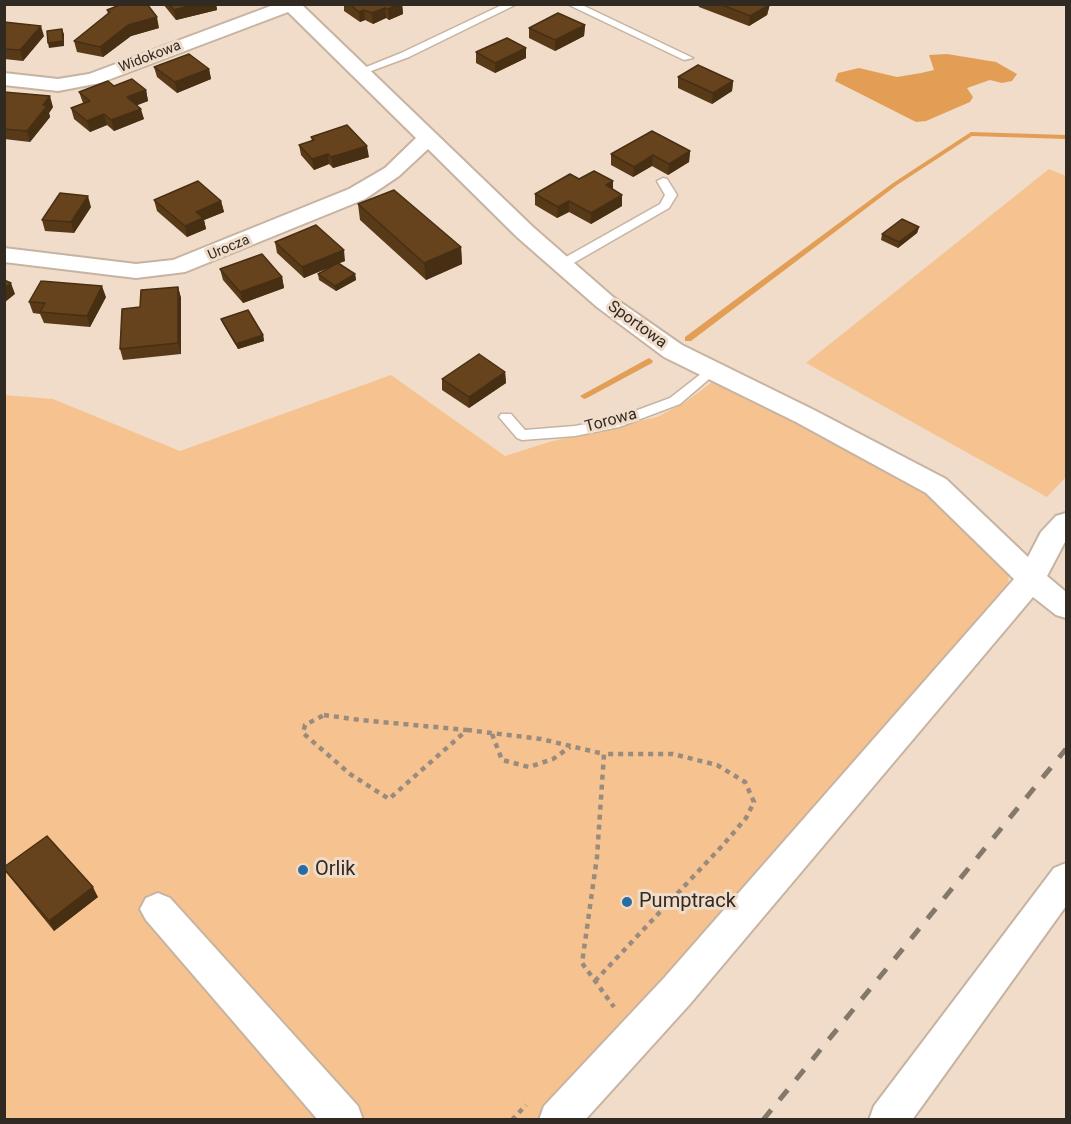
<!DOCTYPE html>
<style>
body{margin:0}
#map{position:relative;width:1071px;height:1124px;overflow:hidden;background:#f0dcc9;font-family:Roboto,sans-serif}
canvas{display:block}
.frame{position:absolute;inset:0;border:6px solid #312a23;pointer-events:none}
</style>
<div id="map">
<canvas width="1071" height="1124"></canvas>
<div class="frame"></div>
</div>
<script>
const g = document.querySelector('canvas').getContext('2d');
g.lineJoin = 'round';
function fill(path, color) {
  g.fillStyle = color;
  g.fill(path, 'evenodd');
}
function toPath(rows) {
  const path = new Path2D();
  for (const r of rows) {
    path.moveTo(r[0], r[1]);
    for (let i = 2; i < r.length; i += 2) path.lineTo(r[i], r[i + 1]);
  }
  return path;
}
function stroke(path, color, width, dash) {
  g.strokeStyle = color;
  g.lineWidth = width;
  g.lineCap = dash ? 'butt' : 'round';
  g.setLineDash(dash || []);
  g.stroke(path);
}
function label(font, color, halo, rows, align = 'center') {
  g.font = font + ' Roboto,sans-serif';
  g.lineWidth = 6;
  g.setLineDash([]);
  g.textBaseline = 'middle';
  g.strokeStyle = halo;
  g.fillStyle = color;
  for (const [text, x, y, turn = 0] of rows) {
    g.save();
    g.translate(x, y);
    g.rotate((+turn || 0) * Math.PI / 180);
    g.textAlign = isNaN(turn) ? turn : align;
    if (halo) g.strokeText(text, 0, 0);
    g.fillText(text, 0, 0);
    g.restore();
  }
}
const green = toPath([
 [1049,169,1066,176,1066,477,1047,497,806,363],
 [391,375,505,456,549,442,657,417,684,403,715,380,947,505,1009,571,1008,587,542,1119,5,1119,4,395,53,399,180,451]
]);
const water = toPath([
 [947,54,996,62,1017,74,1012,81,1002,83,990,80,967,88,973,97,970,102,926,121,916,122,835,81,838,73,859,68,897,77,921,73,934,70,929,55]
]);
const stream = toPath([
 [971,132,1066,135,1066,139,972,136,897,185,691,341,685,341,685,337,893,183,971,132],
 [649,358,653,361,652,363,587,398,584,399,580,396,649,358]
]);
const path = toPath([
 [324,715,360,720,467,730,389,799,350,774,303,733,305,725,324,715],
 [467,730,541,739,604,754,597,857,582,963,614,1007],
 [492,734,502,760,529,767,553,759,570,747],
 [595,981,723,845,746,818,754,802,745,782,717,765,673,754,604,754],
 [512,1120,526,1105]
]);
const service = toPath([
 [504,4,517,4,409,57,363,74,354,72,401,53,504,4],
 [567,4,580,4,693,58,684,60,567,4],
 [663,178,667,179,677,195,669,208,565,268,557,268,557,262,660,204,665,195,657,181,663,178],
 [711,366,718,370,716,373,680,404,619,427,575,436,522,440,517,438,499,417,501,414,511,414,525,430,575,426,616,418,670,398,711,366]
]);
const minor = toPath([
 [276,4,301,4,533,227,613,297,682,345,814,410,946,479,1028,557,1041,532,1056,516,1066,513,1066,540,1047,576,1066,592,1066,618,1056,615,1033,597,690,1004,585,1120,539,1120,544,1106,664,978,1014,579,926,493,796,422,664,357,597,307,517,237,428,149,399,176,365,199,185,272,136,278,4,262,4,248,136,264,173,260,349,189,385,168,416,138,288,12,100,83,58,91,4,85,4,73,58,79,89,74,276,4],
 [1066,863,1066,906,912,1120,869,1120,874,1106,1054,868,1066,863],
 [158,893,170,898,358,1106,363,1120,318,1120,146,920,140,909,146,898,158,893]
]);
const rail = toPath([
 [763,1120,1066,749]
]);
const wall = toPath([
 [163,4,216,4,217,10,176,20],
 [340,4,402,4,403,14,389,20,386,18,373,24,365,20,360,22,344,11,344,6],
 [698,4,770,4,767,15,749,26,699,7],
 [107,10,159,28,131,36,103,57,77,52,74,41,108,14],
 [4,22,44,36,23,61,4,59],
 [585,25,584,36,555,51,529,38,529,28],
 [476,52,526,58,495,73,476,63],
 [154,67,209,69,211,79,177,93,157,77],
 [678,77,733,81,732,91,712,104,678,88],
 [114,86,146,90,148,101,137,105,144,119,114,131,107,125,90,132,74,119,71,108,83,103,79,92],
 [4,92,53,107,49,113,50,117,30,142,4,139],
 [311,137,369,157,333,168,329,164,314,170,301,155,299,145,312,141],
 [690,151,689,162,668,175,652,166,633,177,611,165,611,154],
 [579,179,613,181,613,189,622,206,591,224,569,212,557,218,535,205,535,194],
 [154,200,221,201,224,212,204,220,206,229,187,237,157,211],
 [358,204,461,247,462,264,426,280,360,220],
 [91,207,74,233,45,231,42,220],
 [919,227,917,233,898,248,881,240,882,234],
 [275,242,345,261,339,263,355,274,356,280,336,291,319,280,318,274,332,266,304,278,277,253],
 [220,269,282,277,284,288,243,303,223,280],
 [178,287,181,298,181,354,123,360,120,349,140,307],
 [106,297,90,327,44,323,40,314,33,313,29,302],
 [221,319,263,335,264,341,238,349,223,324],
 [505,372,506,383,469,408,442,390,442,379],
 [4,869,98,897,54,931,10,877]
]);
const shadedWall = toPath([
 [195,4,216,4,217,10,176,20,174,10],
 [399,4,402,4,403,14,389,20,388,9],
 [759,4,770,4,767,15,749,26,750,16],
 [385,8,386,18,373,24,372,13],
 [364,10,365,20,360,22,359,12],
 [157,17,159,28,131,36,103,57,100,47,128,25],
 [585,25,584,36,555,51,555,40],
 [41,26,44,36,23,61,20,50],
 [62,29,64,34,64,46,49,48,48,43],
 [526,48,526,58,495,73,495,63],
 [209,69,211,79,177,93,175,82],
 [733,81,732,91,712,104,713,93],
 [146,90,148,101,130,108,127,97],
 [50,96,53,107,49,113,50,117,30,142,27,131,43,105],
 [141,109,144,119,114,131,111,120],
 [104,114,107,125,90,132,87,121],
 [367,146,369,157,333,168,331,157],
 [690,151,689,162,668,175,669,164],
 [328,154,329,164,314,170,312,159],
 [653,155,652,166,633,177,634,167],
 [613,181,613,192,606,185],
 [622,195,622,206,591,224,591,213],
 [88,196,91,207,74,233,71,222],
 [221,201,224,212,204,220,206,229,187,237,185,226,196,212],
 [569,201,569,212,557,218,558,207],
 [919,227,917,233,898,248,899,242],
 [461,247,462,264,426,280,424,263],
 [344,250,345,261,304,278,302,267],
 [355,274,356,280,336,291,335,286],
 [282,277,284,288,243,303,240,292],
 [11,283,15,294,4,303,4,288],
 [102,286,106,297,90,327,87,316],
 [178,287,181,298,181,354,178,343],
 [263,335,264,341,238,349,236,344],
 [505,372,506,383,469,408,469,397],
 [93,887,98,897,54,931,49,921]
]);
const building = toPath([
 [122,4,147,4,157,17,128,25,100,47,74,41,110,12,107,10,122,4],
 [169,4,195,4,174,10,169,4],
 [349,4,399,4,388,9,385,8,372,13,364,10,359,12,349,4],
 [720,4,768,4,769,5,750,16,720,4],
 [558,13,585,25,555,40,529,28,558,13],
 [4,22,41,26,20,50,4,49,4,22],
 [62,29,63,41,48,43,47,31,62,29],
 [507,38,526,48,495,63,476,52,507,38],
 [189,54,209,69,175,82,154,67,189,54],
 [698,65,733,81,713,93,678,77,698,65],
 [132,79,146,90,127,97,141,109,111,120,104,114,87,121,71,108,90,101,79,92,108,81,114,86,132,79],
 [4,92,50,96,43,105,47,106,27,131,4,129,4,92],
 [347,125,367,146,331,157,328,154,312,159,299,145,314,140,311,137,347,125],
 [652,131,690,151,669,164,653,155,634,167,611,154,652,131],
 [594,171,613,181,606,185,622,195,591,213,569,201,558,207,535,194,570,174,579,179,594,171],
 [198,181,221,201,196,212,203,218,185,226,154,200,198,181],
 [394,190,461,247,424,263,358,204,394,190],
 [60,193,88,196,71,222,42,220,60,193],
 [902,219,919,227,899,242,882,234,902,219],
 [316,225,344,250,302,267,275,242,316,225],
 [262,254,282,277,240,292,220,269,262,254],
 [338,263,355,274,335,286,318,274,338,263],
 [4,280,11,283,4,288,4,280],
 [41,281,102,286,87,316,40,312,45,303,29,302,41,281],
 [178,287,178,343,120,349,122,309,140,307,141,290,178,287],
 [248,310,263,335,236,344,221,319,248,310],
 [479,354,505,372,469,397,442,379,479,354],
 [47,836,93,887,49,921,4,869,4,867,47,836]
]);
const markers = [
 [303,870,6,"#286ca2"],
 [627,902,6,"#286ca2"]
];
const farStreetnames = [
 ["Widokowa",150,57,-21],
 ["Urocza",229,248,-23]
];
const streetNames = [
 ["Sportowa",637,325,36],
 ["Torowa",611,421,-15]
];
const nearPoinames = [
 ["Orlik",315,870],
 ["Pumptrack",639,902]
];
fill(green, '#f6c390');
fill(water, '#e39e55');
fill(stream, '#e39e55');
stroke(service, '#c6b3a1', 3);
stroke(minor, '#c6b3a1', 4);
stroke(path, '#998b7d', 4.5, [5, 5]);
fill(service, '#fff');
fill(minor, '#fff');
stroke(rail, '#84786b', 5, [13, 13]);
fill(wall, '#583a18');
fill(shadedWall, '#472f14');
fill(building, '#66431c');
stroke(building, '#472f14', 1.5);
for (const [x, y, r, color] of markers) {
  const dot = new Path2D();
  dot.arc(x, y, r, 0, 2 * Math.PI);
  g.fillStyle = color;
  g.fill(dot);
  stroke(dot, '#f0dcc9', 2);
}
label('14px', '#312a23', '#f0dcc9', farStreetnames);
label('16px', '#312a23', '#f0dcc9', streetNames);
label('20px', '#312a23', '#f0dcc9', nearPoinames, 'left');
</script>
